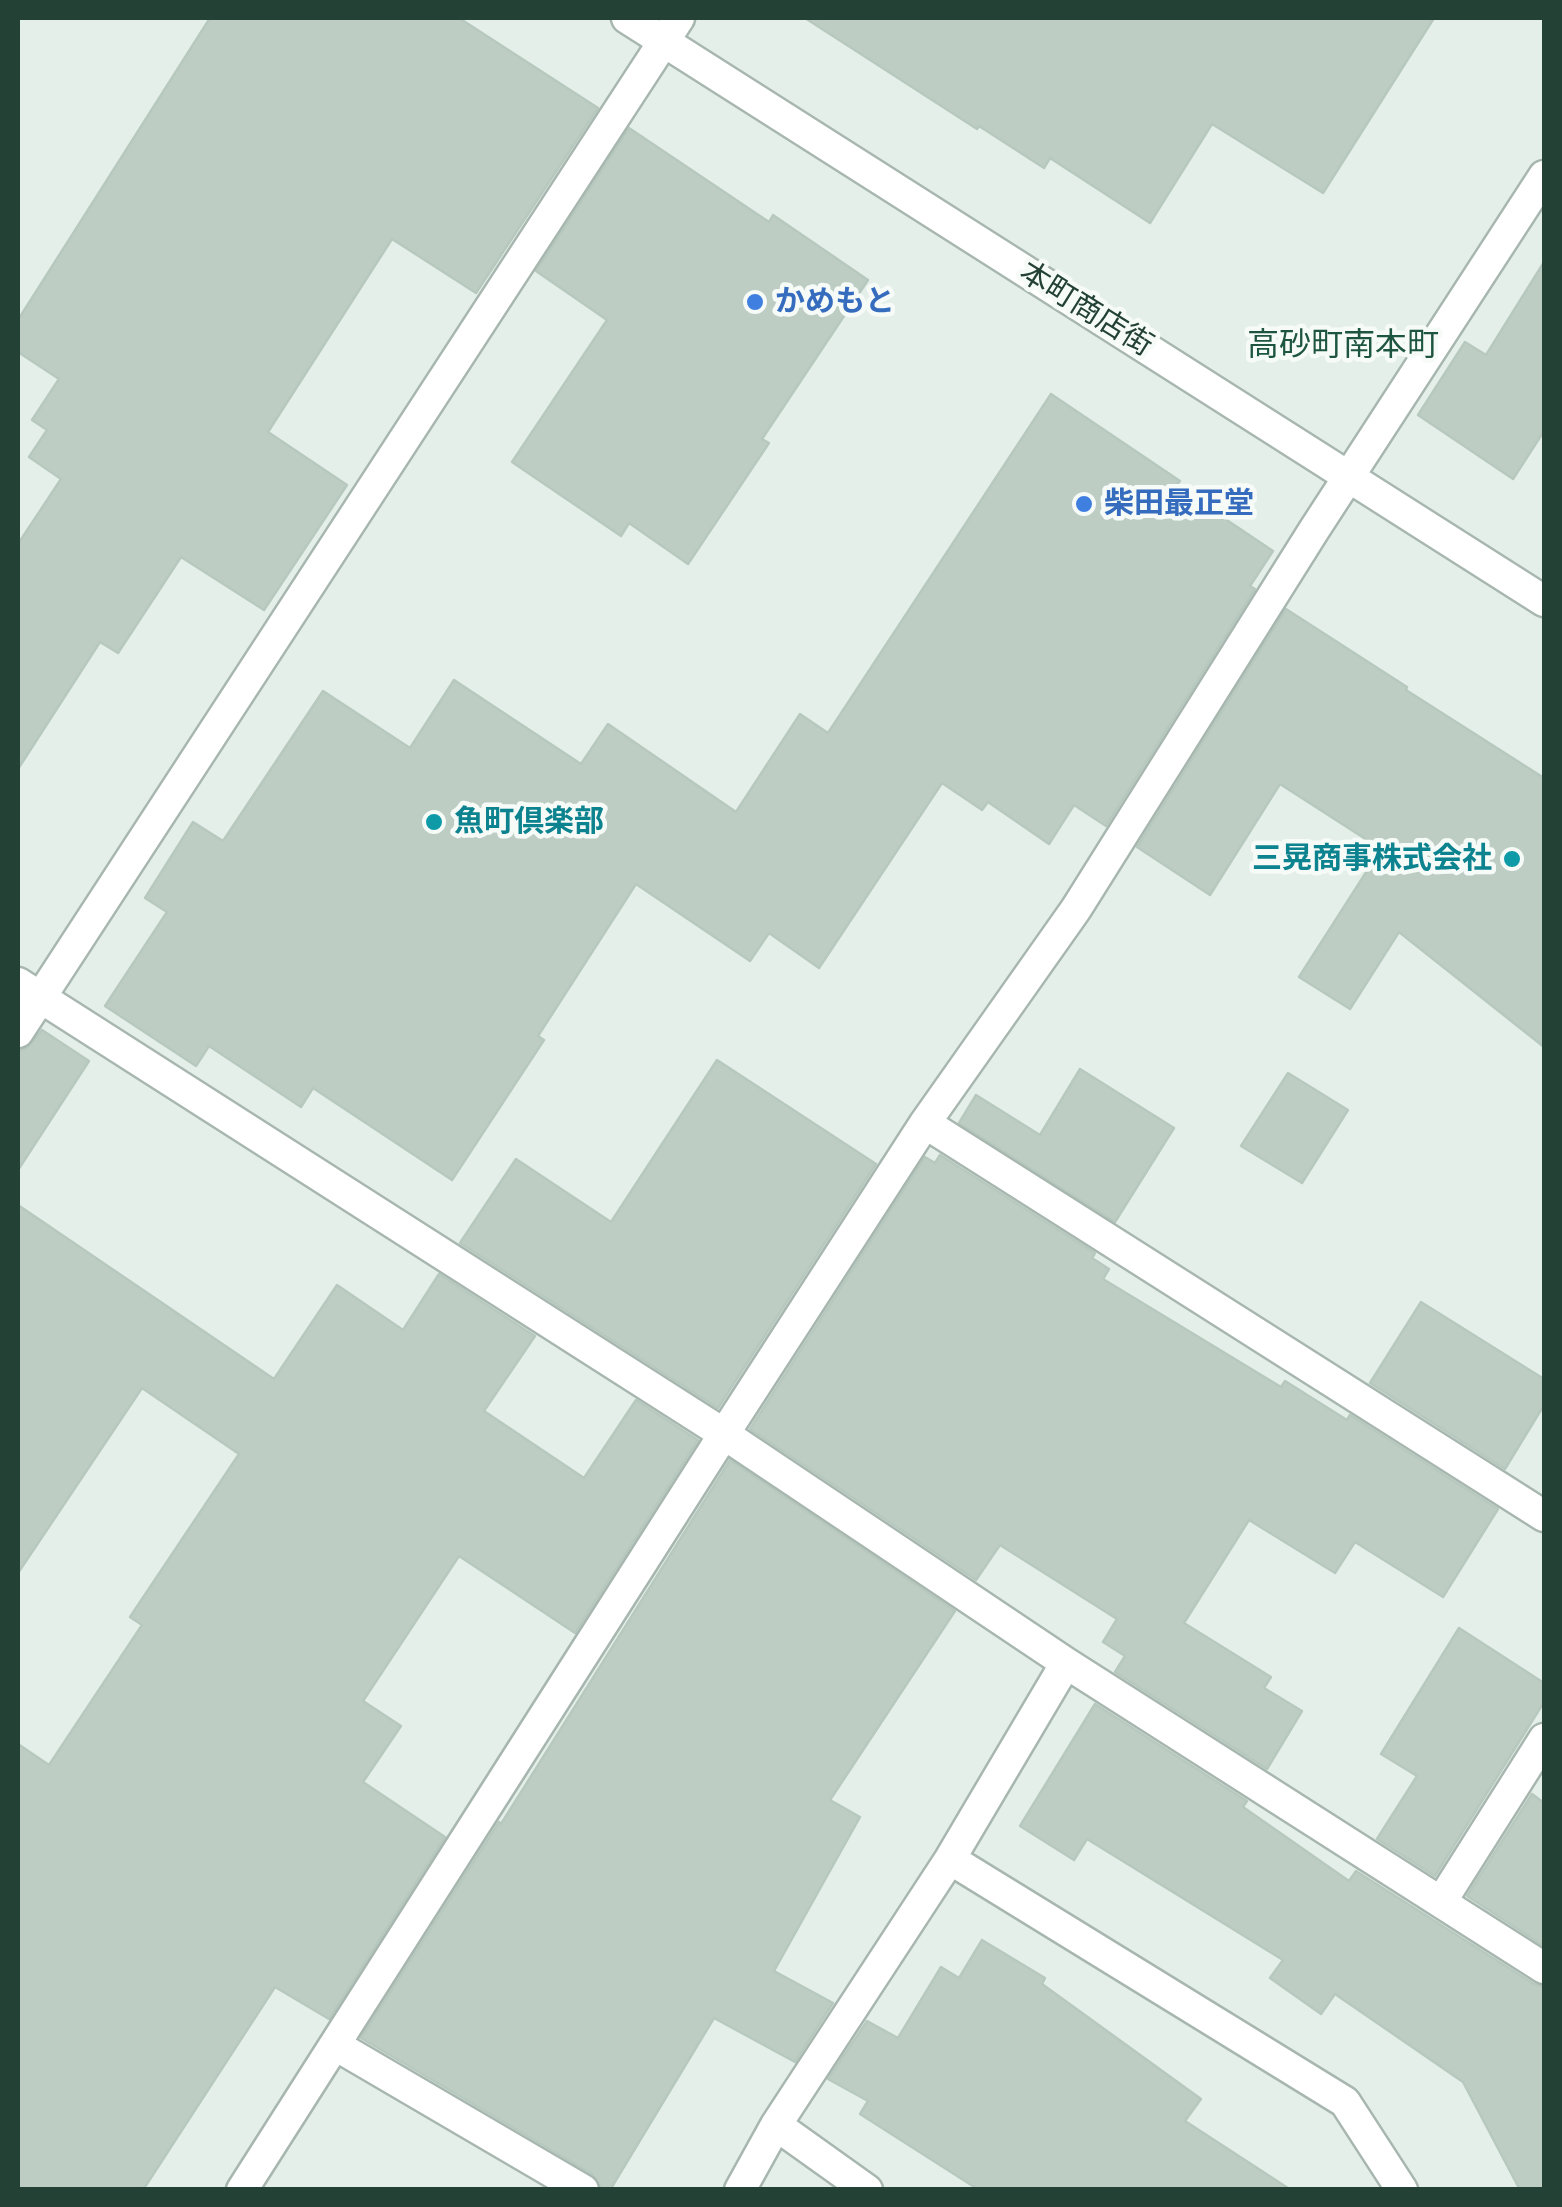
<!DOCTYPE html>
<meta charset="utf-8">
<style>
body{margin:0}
#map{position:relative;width:1562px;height:2207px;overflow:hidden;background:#e5efe9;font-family:Raleway,sans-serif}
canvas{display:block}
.frame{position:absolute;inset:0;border:20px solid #234135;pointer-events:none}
</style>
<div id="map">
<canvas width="1562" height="2207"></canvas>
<div class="frame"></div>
</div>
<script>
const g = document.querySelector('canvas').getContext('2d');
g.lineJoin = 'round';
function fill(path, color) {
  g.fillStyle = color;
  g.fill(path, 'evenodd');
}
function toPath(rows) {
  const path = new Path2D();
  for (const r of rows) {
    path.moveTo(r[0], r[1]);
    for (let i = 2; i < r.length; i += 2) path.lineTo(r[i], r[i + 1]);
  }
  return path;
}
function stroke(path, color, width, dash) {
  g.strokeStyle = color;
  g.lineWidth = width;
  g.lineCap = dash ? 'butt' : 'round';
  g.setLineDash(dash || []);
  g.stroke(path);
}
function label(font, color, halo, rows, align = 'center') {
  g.font = font + ' Raleway,"Noto Sans JP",sans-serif';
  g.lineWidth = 9;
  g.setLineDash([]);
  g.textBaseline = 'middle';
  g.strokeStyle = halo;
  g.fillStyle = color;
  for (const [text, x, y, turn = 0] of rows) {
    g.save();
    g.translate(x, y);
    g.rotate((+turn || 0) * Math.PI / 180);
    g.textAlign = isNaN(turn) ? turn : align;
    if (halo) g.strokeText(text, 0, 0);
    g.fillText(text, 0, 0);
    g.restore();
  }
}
const building = toPath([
 [210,18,459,18,598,108,476,293,392,239,268,432,347,485,264,610,181,557,118,653,100,642,18,769,18,544,61,479,29,457,47,430,32,420,59,379,18,352,18,320,210,18],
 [805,18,1434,18,1323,193,1212,124,1150,223,1050,158,1044,168,979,126,977,129,805,18],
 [629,128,769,222,773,215,868,280,762,439,769,443,688,564,629,523,621,536,512,462,607,320,536,271,629,128],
 [1544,262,1544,431,1513,479,1418,415,1465,342,1486,355,1544,262],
 [1051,394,1180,481,1176,486,1273,551,1250,586,1255,589,1106,826,1074,805,1049,844,988,802,982,810,942,783,819,968,769,933,750,961,636,884,538,1036,544,1040,452,1180,313,1088,301,1107,209,1046,196,1066,105,1006,167,912,145,898,193,822,223,841,323,691,410,748,454,680,581,764,608,724,736,812,800,714,828,733,1051,394],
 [1286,609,1407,687,1406,690,1544,778,1544,1047,1399,932,1350,1009,1299,977,1381,849,1280,784,1210,895,1137,847,1286,609],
 [42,1030,89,1061,18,1170,18,1051,27,1048,42,1030],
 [717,1060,876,1164,718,1408,460,1243,516,1159,611,1222,717,1060],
 [1080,1069,1174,1128,1115,1222,959,1123,976,1095,1040,1135,1080,1069],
 [1288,1073,1348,1110,1302,1183,1241,1146,1288,1073],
 [940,1155,1095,1253,1092,1258,1109,1269,1103,1279,1281,1387,1285,1381,1347,1420,1350,1415,1498,1509,1443,1597,1355,1542,1335,1573,1249,1520,1184,1623,1271,1677,1264,1688,1302,1711,1267,1769,1115,1672,1125,1656,1103,1642,1117,1619,1000,1545,976,1580,750,1429,925,1157,935,1163,940,1155],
 [18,1205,274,1379,337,1285,403,1330,439,1274,535,1336,484,1411,584,1478,636,1400,698,1440,575,1633,459,1556,363,1701,401,1726,363,1782,445,1837,329,2019,275,1987,143,2190,18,2190,18,1744,49,1765,142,1625,130,1617,239,1454,142,1388,18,1573,18,1205],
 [1421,1302,1544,1379,1544,1405,1505,1469,1370,1383,1421,1302],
 [730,1460,955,1611,830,1800,860,1817,774,1971,833,2003,795,2062,714,2018,610,2190,602,2190,592,2174,361,2038,499,1822,501,1824,730,1460],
 [1459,1628,1544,1683,1544,1702,1435,1876,1377,1839,1417,1776,1381,1754,1459,1628],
 [1095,1704,1247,1801,1243,1807,1349,1881,1356,1871,1534,1984,1544,1987,1544,2190,1520,2190,1463,2082,1335,1994,1321,2014,1270,1978,1283,1960,1087,1839,1074,1860,1020,1826,1095,1704],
 [1532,1794,1544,1803,1544,1946,1467,1896,1532,1794],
 [982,1940,1045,1978,1042,1984,1201,2099,1185,2121,1291,2190,979,2190,860,2114,868,2101,828,2079,867,2021,898,2038,941,1967,959,1978,982,1940]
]);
const service = toPath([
 [337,2046,583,2190]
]);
const minor = toPath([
 [18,983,724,1434,1066,1663,1544,1968],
 [18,1032,679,18],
 [925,1123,1544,1516],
 [950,1859,1345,2102,1402,2190],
 [1441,1902,1544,1739],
 [776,2125,867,2190],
 [242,2190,724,1434,925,1123,1076,909,1314,530,1544,176],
 [740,2190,776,2125,950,1859,1066,1663]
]);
const tertiary = toPath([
 [627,18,1544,601]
]);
const markers = [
 [755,302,10,"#3f7fe0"],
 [1084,504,10,"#3f7fe0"],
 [434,822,10,"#0f9aa8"],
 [1512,859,10,"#0f9aa8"]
];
const shopNames = [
 ["かめもと",775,302],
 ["柴田最正堂",1104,504]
];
const streetNames = [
 ["本町商店街",1086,309,32]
];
const cultureNames = [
 ["魚町倶楽部",454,822],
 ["三晃商事株式会社",1492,859,"right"]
];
const neighbourhoodNames = [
 ["高砂町南本町",1343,345]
];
fill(building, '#bdcdc4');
stroke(building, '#b7c9bf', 2.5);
stroke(service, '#a7b7af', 35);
stroke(minor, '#a7b7af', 35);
stroke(tertiary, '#a7b7af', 35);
stroke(service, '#fff', 30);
stroke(minor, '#fff', 30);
stroke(tertiary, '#fff', 30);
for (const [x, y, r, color] of markers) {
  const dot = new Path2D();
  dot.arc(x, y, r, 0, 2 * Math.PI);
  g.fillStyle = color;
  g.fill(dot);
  stroke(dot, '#f6fbf8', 4);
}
label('bold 30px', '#366cbe', '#f6fbf8', shopNames, 'left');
label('30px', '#234135', '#f6fbf8', streetNames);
label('bold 30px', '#0d838f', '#f6fbf8', cultureNames, 'left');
label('32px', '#1e5540', '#f6fbf8', neighbourhoodNames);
</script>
